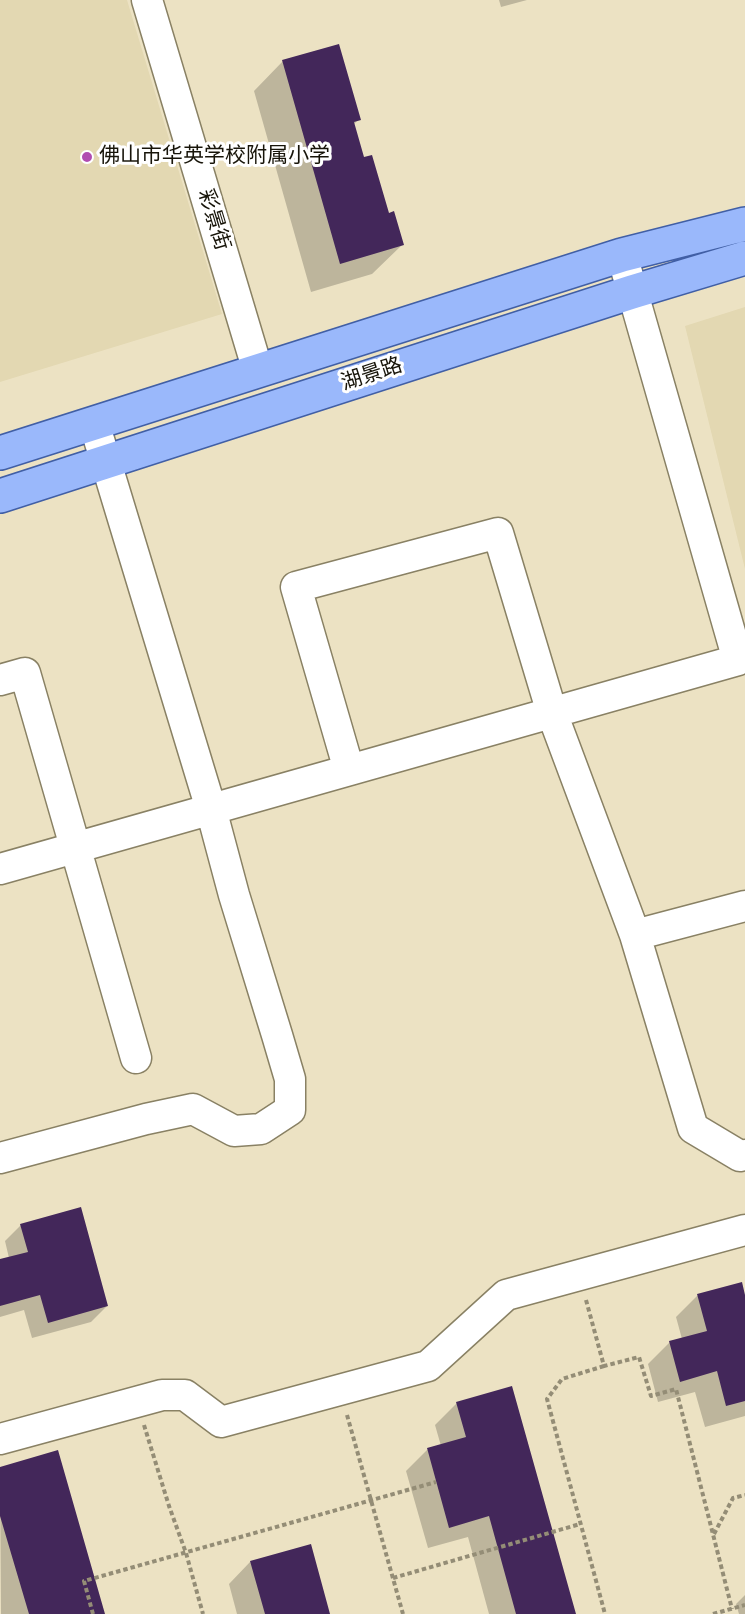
<!DOCTYPE html>
<meta charset="utf-8">
<style>
body{margin:0}
canvas{display:block;background:#ece2c3}
</style>
<canvas width="745" height="1614"></canvas>
<script>
const g = document.querySelector('canvas').getContext('2d');
g.lineJoin = 'round';
function fill(path, color) {
  g.fillStyle = color;
  g.fill(path, 'evenodd');
}
function toPath(rows) {
  const path = new Path2D();
  for (const r of rows) {
    path.moveTo(r[0], r[1]);
    for (let i = 2; i < r.length; i += 2) path.lineTo(r[i], r[i + 1]);
  }
  return path;
}
function stroke(path, color, width, dash) {
  g.strokeStyle = color;
  g.lineWidth = width;
  g.lineCap = dash ? 'butt' : 'round';
  g.setLineDash(dash || []);
  g.stroke(path);
}
function label(font, color, halo, rows, align = 'center') {
  g.font = font + ' "Roboto Condensed","Noto Sans SC",sans-serif';
  g.lineWidth = 6;
  g.setLineDash([]);
  g.textBaseline = 'middle';
  g.strokeStyle = halo;
  g.fillStyle = color;
  for (const [text, x, y, turn = 0] of rows) {
    g.save();
    g.translate(x, y);
    g.rotate((+turn || 0) * Math.PI / 180);
    g.textAlign = isNaN(turn) ? turn : align;
    if (halo) g.strokeText(text, 0, 0);
    g.fillText(text, 0, 0);
    g.restore();
  }
}
const built = toPath([
 [0,0,127,0,222,314,0,382],
 [745,307,745,569,685,326]
]);
const shadow = toPath([
 [499,0,527,0,501,7],
 [283,61,359,119,353,125,363,159,402,245,372,274,311,292,254,91],
 [21,1225,107,1306,91,1322,32,1338,24,1310,0,1317,0,1261,9,1258,5,1241],
 [740,1284,745,1301,745,1416,705,1427,695,1392,658,1402,648,1364,670,1342,682,1339,676,1317,697,1296],
 [457,1403,575,1614,489,1614,468,1537,428,1548,406,1471,427,1450,441,1446,435,1425],
 [0,1469,104,1614,1,1614],
 [250,1562,329,1614,237,1614,229,1584],
 [745,1595,745,1614,739,1614,736,1604]
]);
const building = toPath([
 [339,44,361,120,354,122,364,157,372,155,389,213,394,211,404,245,340,264,282,60],
 [81,1207,108,1306,48,1323,40,1295,0,1306,0,1259,28,1252,20,1224],
 [742,1282,745,1295,745,1401,726,1406,717,1371,680,1382,669,1341,707,1331,697,1294],
 [512,1386,576,1614,516,1614,489,1516,449,1528,427,1448,466,1437,456,1402],
 [58,1450,105,1614,29,1614,0,1516,0,1467],
 [311,1544,330,1614,265,1614,250,1561]
]);
const path = toPath([
 [586,1300,604,1366,639,1357,651,1396,676,1389,732,1609],
 [604,1366,562,1379,547,1399,605,1614],
 [347,1415,403,1614],
 [144,1425,169,1506,186,1553,203,1614],
 [714,1534,733,1498,745,1495],
 [393,1578,580,1524],
 [93,1614,84,1581,436,1482],
 [713,1614,745,1605]
]);
const minor = toPath([
 [147,0,258,371],
 [0,680,25,673,136,1058],
 [349,770,296,587,498,533,552,713,635,935,693,1128,740,1156,745,1155],
 [0,869,738,660,622,255],
 [635,935,745,906],
 [0,1158,146,1119,193,1109,234,1131,261,1129,290,1110,290,1079,277,1035,234,895,211,809,94,423],
 [0,1439,162,1395,185,1395,221,1422,428,1366,506,1295,745,1230]
]);
const major = toPath([
 [0,453,622,255,745,224],
 [0,496,632,292,745,258]
]);
const markers = [
 [87,157,6,"#b14cb1"]
];
const poiNames = [
 ["佛山市华英学校附属小学",99,157]
];
const streetNames = [
 ["彩景街",213,220,73],
 ["湖景路",372,375,-18]
];
fill(built, '#e3d8b2');
fill(shadow, '#0003');
fill(building, '#43275a');
stroke(minor, '#898164', 33);
stroke(major, '#415fa5', 36);
stroke(path, '#948d76', 4, [4.5, 3]);
stroke(minor, '#fff', 30);
stroke(major, '#9ab8fb', 33);
for (const [x, y, r, color] of markers) {
  const dot = new Path2D();
  dot.arc(x, y, r, 0, 2 * Math.PI);
  g.fillStyle = color;
  g.fill(dot);
  stroke(dot, '#fff', 2);
}
label('21px', '#171409', '#fff', poiNames, 'left');
label('21px', '#171409', '#fff', streetNames);
</script>
